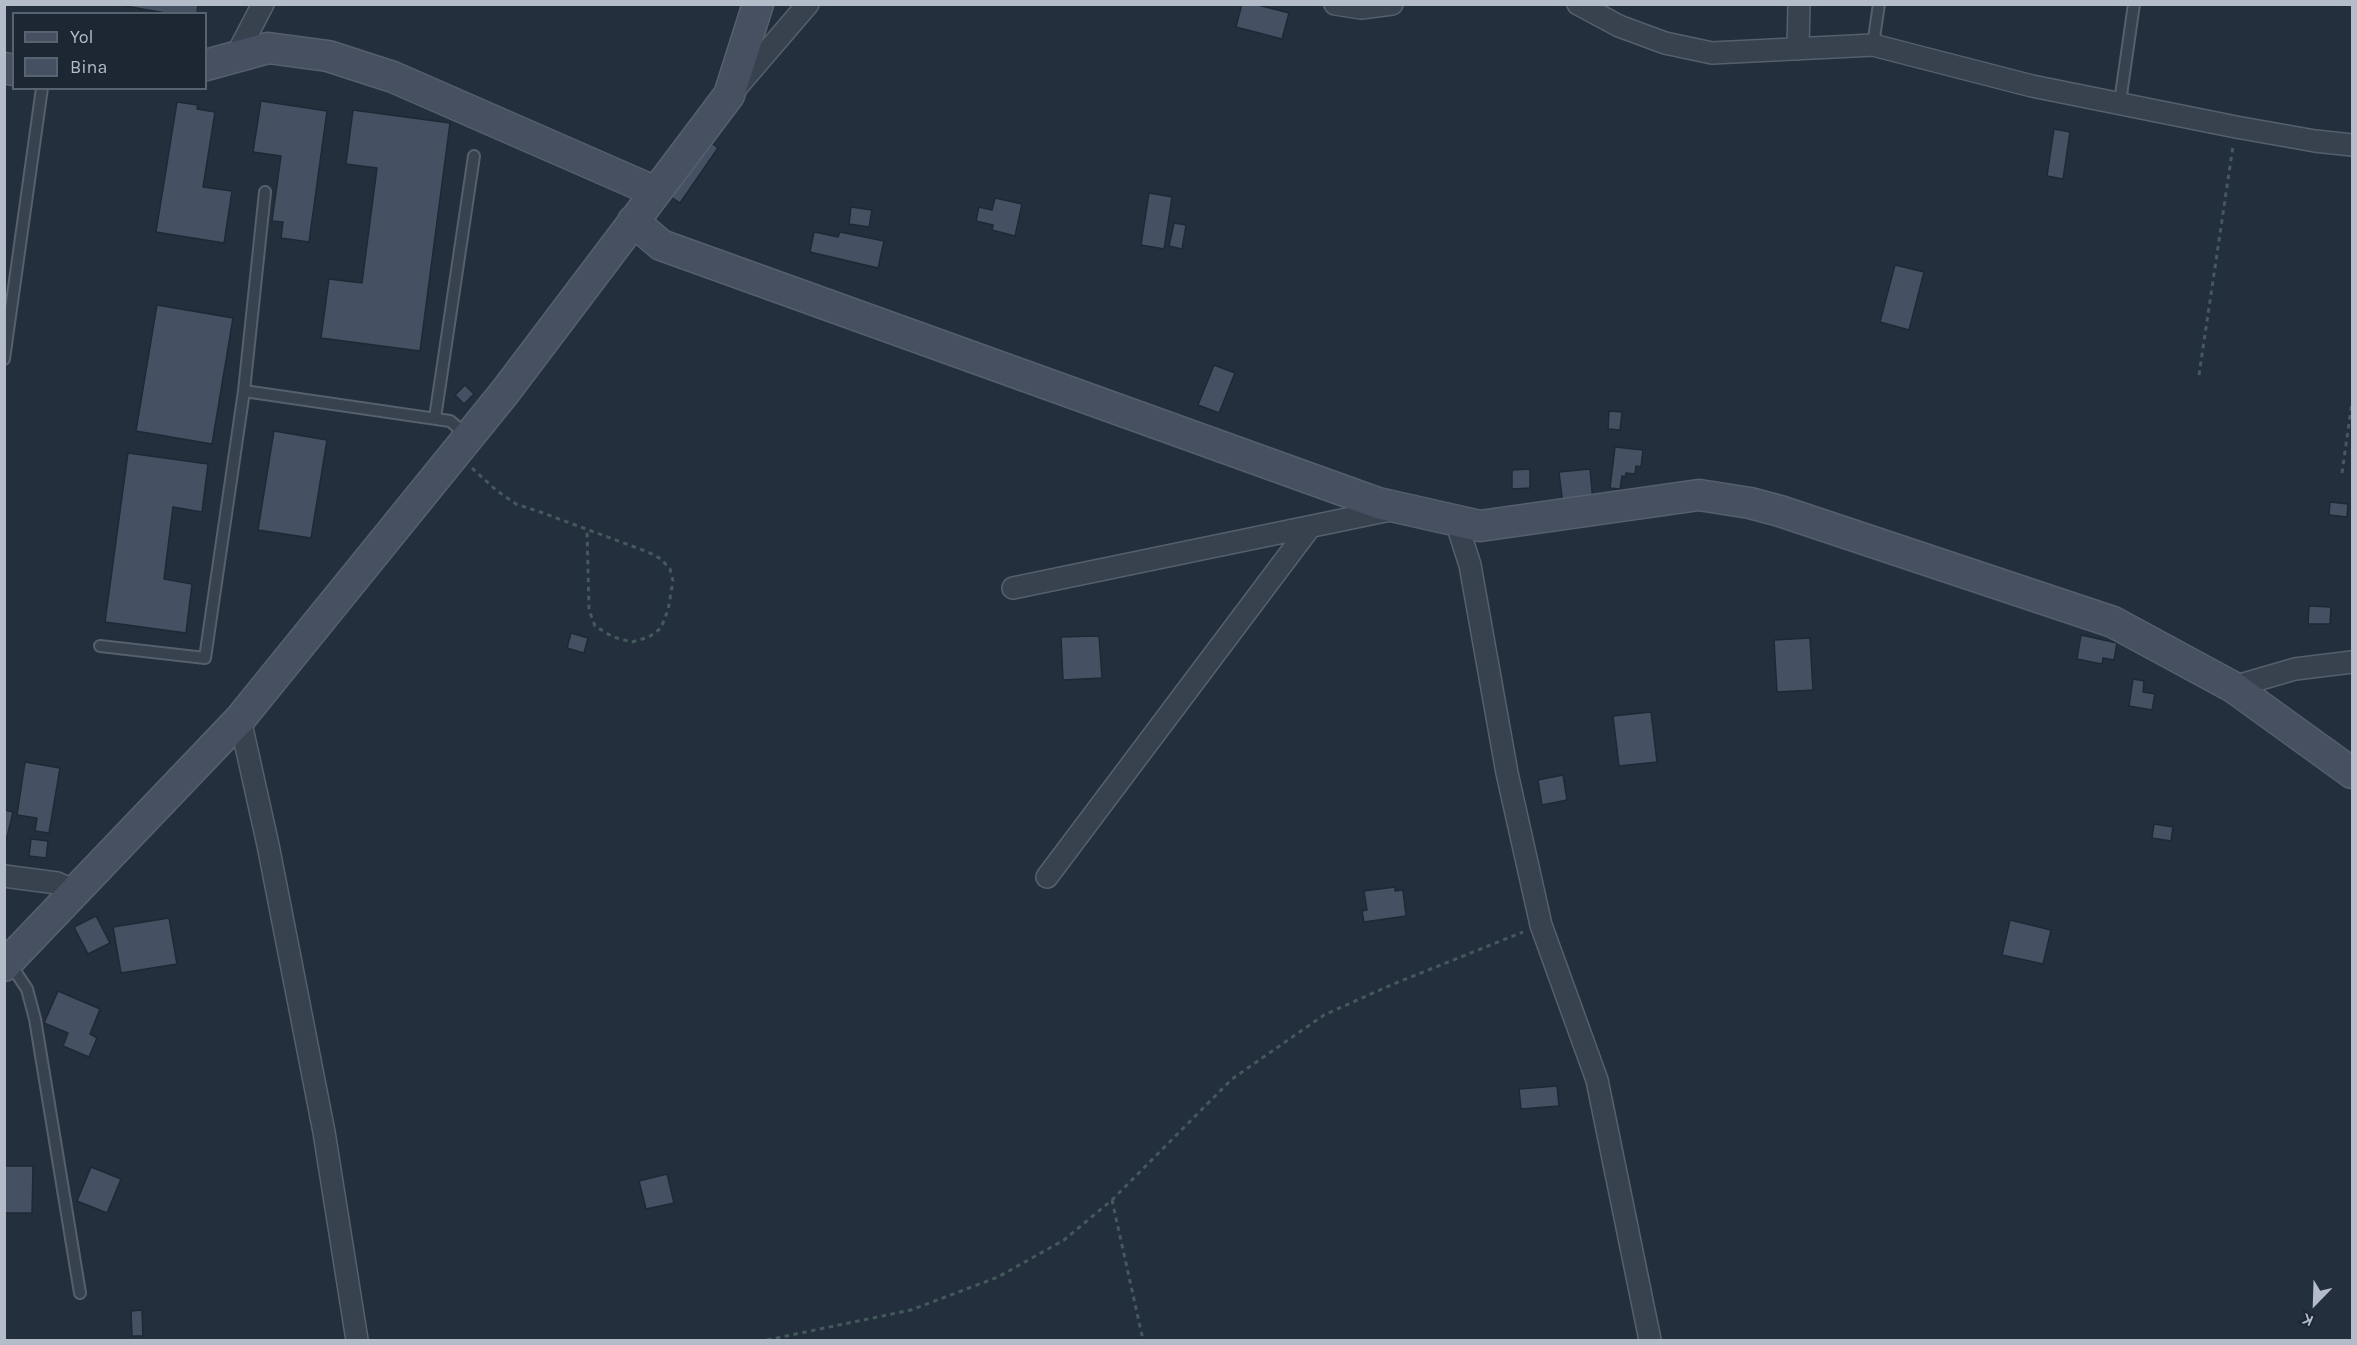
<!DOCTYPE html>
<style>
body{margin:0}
#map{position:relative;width:2357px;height:1345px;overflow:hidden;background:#242f3e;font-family:Karla,sans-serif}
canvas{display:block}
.frame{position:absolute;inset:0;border:6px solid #b4bcc9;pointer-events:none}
.legend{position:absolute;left:12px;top:12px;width:195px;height:78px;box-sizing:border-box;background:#1d2633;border:2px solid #59626f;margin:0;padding:8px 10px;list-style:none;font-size:18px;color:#b4bcc9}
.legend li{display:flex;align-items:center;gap:12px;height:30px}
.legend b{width:30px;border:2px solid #59626f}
.north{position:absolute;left:2285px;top:1273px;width:60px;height:60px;-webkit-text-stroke:4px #1d2633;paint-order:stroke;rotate:203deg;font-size:16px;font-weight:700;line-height:24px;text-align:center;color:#b4bcc9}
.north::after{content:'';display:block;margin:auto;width:21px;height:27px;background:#b4bcc9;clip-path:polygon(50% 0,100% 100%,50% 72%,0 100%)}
</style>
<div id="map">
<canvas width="2357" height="1345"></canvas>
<div class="frame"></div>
<ul class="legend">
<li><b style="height:8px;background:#465061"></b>Yol</li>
<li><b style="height:16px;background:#455162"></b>Bina</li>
</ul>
<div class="north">K</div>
</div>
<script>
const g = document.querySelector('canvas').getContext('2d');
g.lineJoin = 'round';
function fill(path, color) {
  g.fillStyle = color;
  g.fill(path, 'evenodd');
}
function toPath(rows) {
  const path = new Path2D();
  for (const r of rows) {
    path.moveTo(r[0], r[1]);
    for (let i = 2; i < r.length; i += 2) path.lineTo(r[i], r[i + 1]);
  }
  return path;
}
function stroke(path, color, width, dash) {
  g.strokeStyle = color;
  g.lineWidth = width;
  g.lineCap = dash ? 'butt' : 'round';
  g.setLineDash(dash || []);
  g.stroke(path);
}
const building = toPath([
 [114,4,198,4,197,14,171,14,114,4],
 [1242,4,1254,4,1289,13,1282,39,1236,27,1242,4],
 [261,101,327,111,309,242,281,238,283,222,272,221,281,156,253,152,261,101],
 [177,102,198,105,197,109,215,112,203,187,232,191,224,243,156,232,177,102],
 [353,110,450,123,420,351,321,338,329,279,362,283,377,168,346,164,353,110],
 [2054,129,2070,132,2063,179,2047,176,2054,129],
 [706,139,718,148,680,203,668,195,706,139],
 [1149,193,1172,197,1164,249,1141,245,1149,193],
 [995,198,1022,204,1015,236,992,230,993,225,976,221,979,207,992,210,995,198],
 [851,207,872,210,869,227,849,224,851,207],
 [1174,223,1186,225,1182,249,1169,246,1174,223],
 [814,232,838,237,840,232,884,241,878,268,810,252,814,232],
 [1895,265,1924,272,1909,330,1880,322,1895,265],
 [157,305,233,318,212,444,136,431,157,305],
 [1214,365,1235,373,1219,413,1198,405,1214,365],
 [465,385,474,394,464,404,455,395,465,385],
 [1609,411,1622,412,1620,430,1608,429,1609,411],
 [274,431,327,440,311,538,258,530,274,431],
 [1615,447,1643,450,1641,467,1636,466,1635,474,1626,473,1625,477,1622,476,1620,489,1610,488,1615,447],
 [128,453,208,464,202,512,173,507,164,579,192,584,186,633,105,622,128,453],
 [1530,469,1530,488,1512,489,1512,470,1530,469],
 [1590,469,1593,502,1563,505,1559,472,1590,469],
 [2330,502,2348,504,2347,517,2329,515,2330,502],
 [2309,606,2331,607,2330,624,2308,624,2309,606],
 [571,633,588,638,584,653,567,648,571,633],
 [2081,635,2117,643,2114,660,2103,658,2102,664,2077,659,2081,635],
 [1099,636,1102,678,1063,680,1061,637,1099,636],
 [1810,638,1813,690,1777,692,1774,640,1810,638],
 [2133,679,2144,681,2143,692,2155,694,2152,710,2129,706,2133,679],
 [1651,712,1657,762,1619,766,1613,716,1651,712],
 [25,762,60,768,49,833,35,831,37,818,17,815,25,762],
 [1563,775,1567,800,1542,805,1538,780,1563,775],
 [4,810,13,812,6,841,4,841,4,810],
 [2154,824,2173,827,2171,841,2152,838,2154,824],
 [31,839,48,841,46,858,29,856,31,839],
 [1395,887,1395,891,1403,890,1406,916,1364,922,1362,911,1367,910,1364,891,1395,887],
 [96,916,110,943,88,954,74,927,96,916],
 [169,918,177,964,121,973,113,927,169,918],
 [2010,920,2051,930,2043,964,2002,955,2010,920],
 [58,991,100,1009,90,1034,97,1038,89,1057,63,1046,68,1033,44,1023,58,991],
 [1557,1086,1559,1106,1521,1109,1519,1089,1557,1086],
 [4,1166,33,1166,32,1213,4,1213,4,1166],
 [91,1167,121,1179,107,1213,77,1201,91,1167],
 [667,1174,674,1203,646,1209,639,1181,667,1174],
 [142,1310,143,1336,132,1336,131,1311,142,1310]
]);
const path = toPath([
 [2199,375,2233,146],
 [472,468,496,490,516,504,543,513,648,552,661,559,670,569,673,581,668,610,661,628,649,637,632,642,613,637,595,626,589,610,587,529],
 [2342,473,2352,402],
 [1112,1200,1143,1340],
 [767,1340,911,1310,998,1277,1064,1240,1112,1200,1232,1079,1324,1015,1391,985,1523,932]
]);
const lane = toPath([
 [1873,45,1879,4],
 [2120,102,2134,4],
 [4,359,42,88],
 [244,391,450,421,467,435],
 [435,418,474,156],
 [100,646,205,658,244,391,265,192],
 [9,962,27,989,35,1019,80,1293]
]);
const street = toPath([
 [1335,4,1361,8,1392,4],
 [1578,4,1619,26,1665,43,1712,53,1873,45,2032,86,2236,127,2315,141,2352,145],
 [1798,49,1799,4],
 [235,58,263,4],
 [736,88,808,4],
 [1456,521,1470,565,1507,773,1541,925,1597,1080,1650,1340],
 [1013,588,1395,509],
 [2233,687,2295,669,2352,662],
 [240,719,268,845,324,1132,357,1340],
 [4,876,57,883,77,892],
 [1047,877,1310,527]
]);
const secondary = toPath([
 [4,68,14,70],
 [656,192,729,95,758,4],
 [633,221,661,245,1378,503,1480,526,1699,495,1750,503,1780,511,2113,622,2233,687,2352,773],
 [4,966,240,719,505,392,656,192,393,77,328,56,268,48,206,65]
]);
fill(building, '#455162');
stroke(building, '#1f2835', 1.5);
stroke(lane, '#565f6c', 14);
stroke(street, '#565f6c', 24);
stroke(secondary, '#565f6c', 33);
stroke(path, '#44595c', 3, [4.5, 4.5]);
stroke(lane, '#38414e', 10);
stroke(street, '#38414e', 21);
stroke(secondary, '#465061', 30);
</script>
